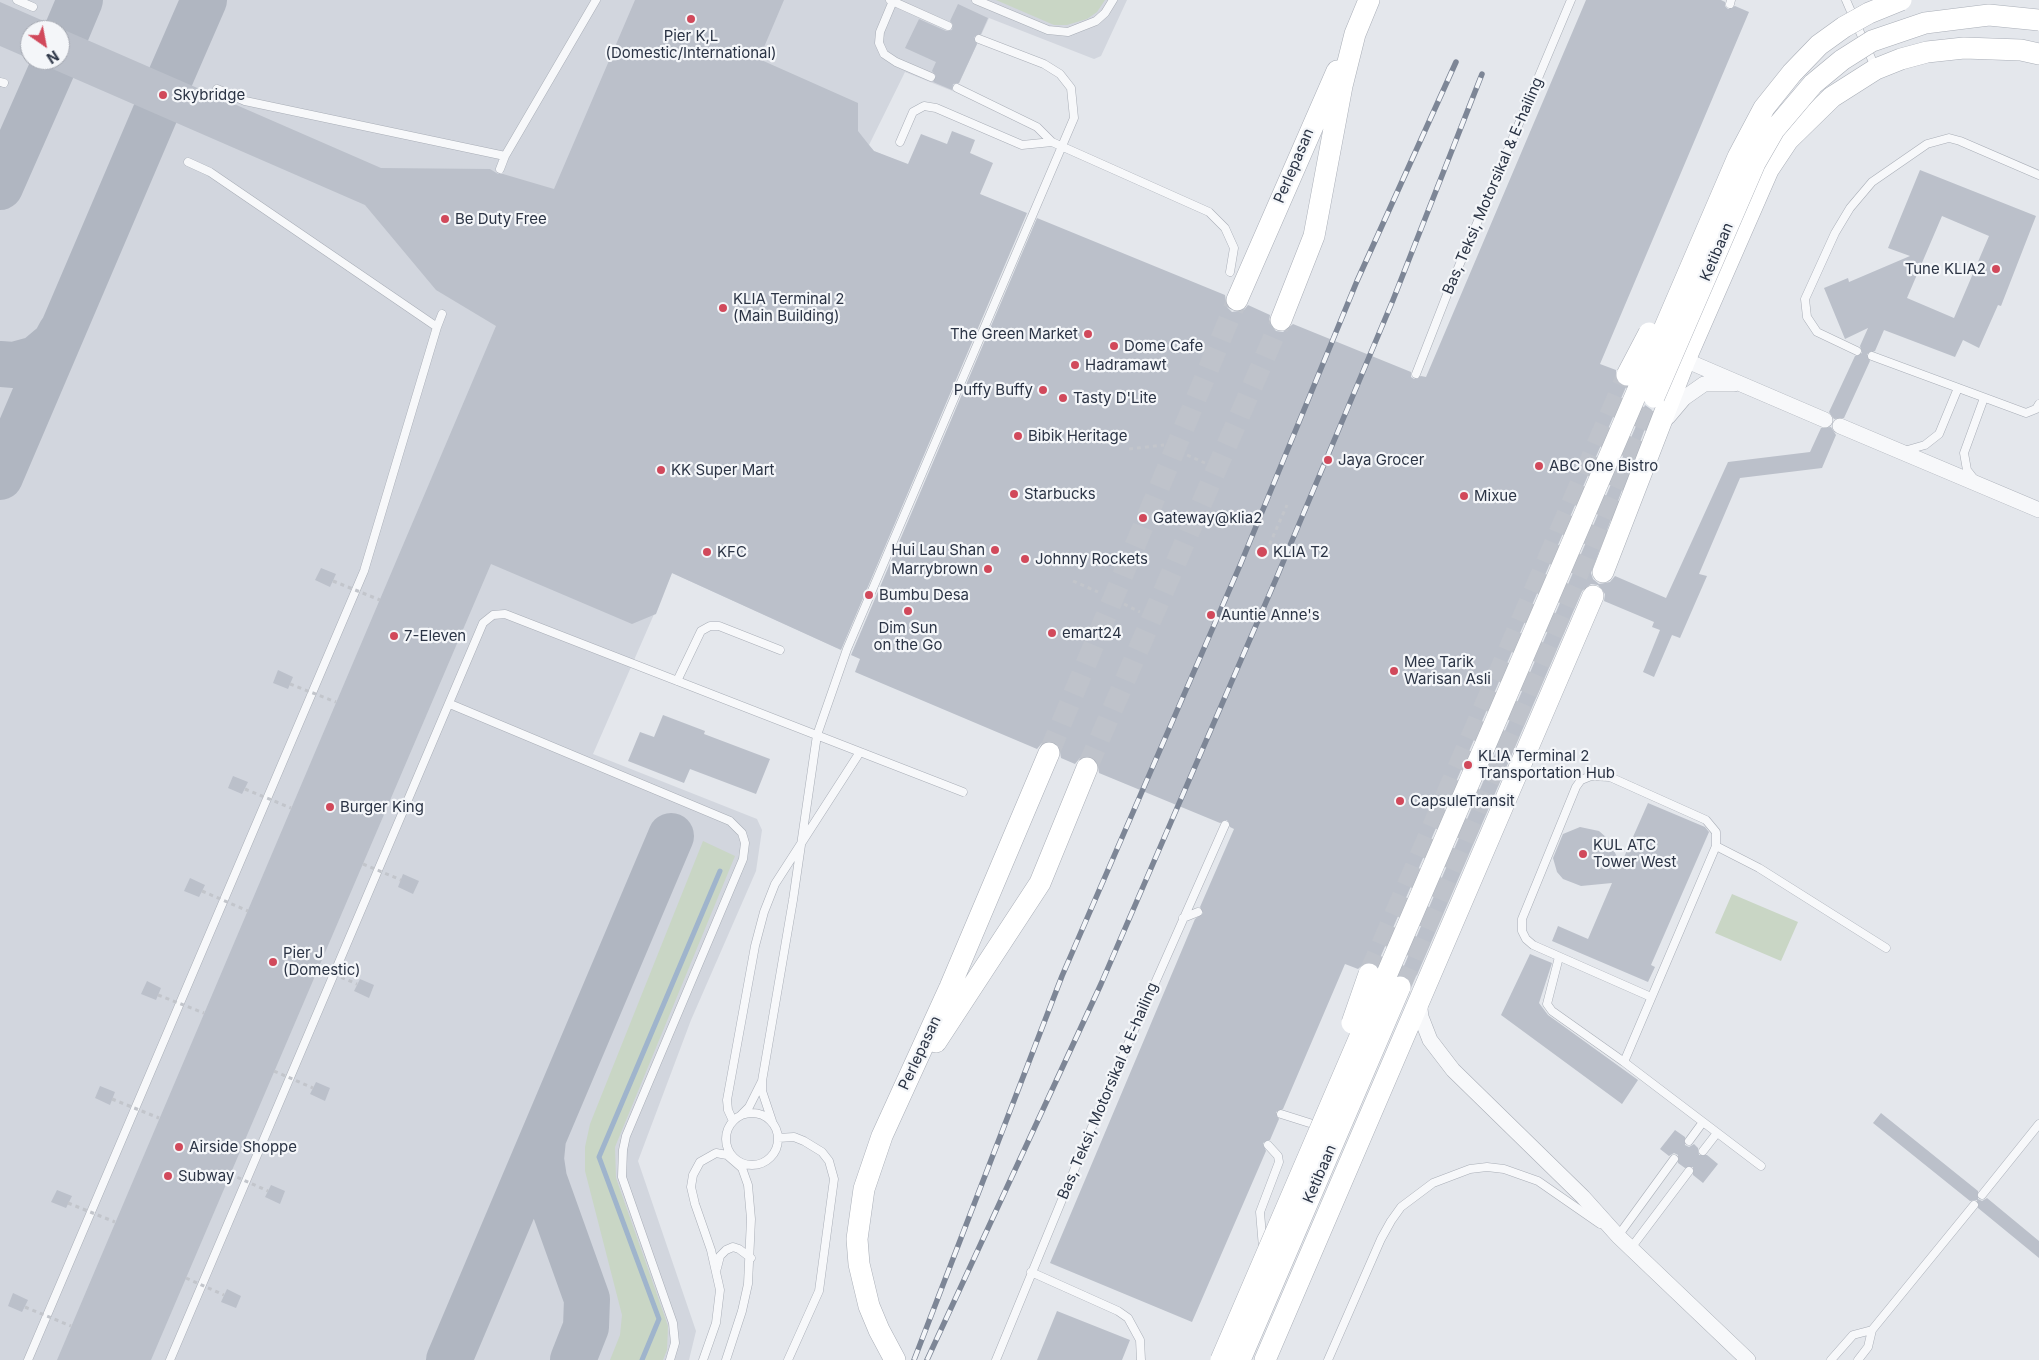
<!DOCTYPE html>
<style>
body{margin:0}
#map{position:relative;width:2039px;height:1360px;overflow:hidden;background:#e4e7ec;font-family:Inter,sans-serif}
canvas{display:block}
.north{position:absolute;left:20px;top:20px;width:50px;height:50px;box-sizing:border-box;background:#f4f6f9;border:1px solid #a4a8b1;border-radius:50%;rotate:147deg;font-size:14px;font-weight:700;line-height:20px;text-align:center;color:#2b3445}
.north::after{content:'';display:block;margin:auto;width:18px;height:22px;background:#d1495b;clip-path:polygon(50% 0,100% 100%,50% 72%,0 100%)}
</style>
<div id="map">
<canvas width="2039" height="1360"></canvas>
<div class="north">N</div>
</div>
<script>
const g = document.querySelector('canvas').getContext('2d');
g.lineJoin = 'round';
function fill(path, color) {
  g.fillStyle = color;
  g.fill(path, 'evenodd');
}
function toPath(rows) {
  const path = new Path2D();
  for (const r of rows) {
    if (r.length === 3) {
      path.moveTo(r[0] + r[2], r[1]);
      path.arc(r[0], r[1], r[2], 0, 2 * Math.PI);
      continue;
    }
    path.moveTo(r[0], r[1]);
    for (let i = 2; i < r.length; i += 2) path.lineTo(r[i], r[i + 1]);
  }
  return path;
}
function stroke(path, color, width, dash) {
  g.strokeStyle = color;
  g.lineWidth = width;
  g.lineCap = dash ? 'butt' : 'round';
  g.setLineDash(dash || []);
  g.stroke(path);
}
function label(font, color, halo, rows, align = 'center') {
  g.font = font + ' Inter,sans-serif';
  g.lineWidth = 4.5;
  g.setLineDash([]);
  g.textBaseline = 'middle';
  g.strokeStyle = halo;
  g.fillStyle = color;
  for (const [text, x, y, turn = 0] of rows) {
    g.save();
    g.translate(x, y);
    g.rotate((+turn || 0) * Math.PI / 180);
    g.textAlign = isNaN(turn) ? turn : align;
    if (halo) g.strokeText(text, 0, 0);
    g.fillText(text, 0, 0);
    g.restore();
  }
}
const built = toPath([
 [0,0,1127,0,1101,56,1094,59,989,18,955,92,905,72,869,145,874,151,1020,211,837,648,672,573,593,754,757,819,762,830,756,871,691,1020,638,1161,696,1331,689,1360,0,1360],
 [30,30,60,30,60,60,30,60]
]);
const green = toPath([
 [996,0,1105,0,1097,12,1087,19,1067,25,1054,25],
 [703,841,735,856,615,1147,616,1178,668,1326,667,1350,663,1360,610,1360,620,1335,622,1315,585,1171,585,1147,590,1124],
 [1732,894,1798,922,1781,961,1715,933]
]);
const stream = toPath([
 [642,1360,659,1319,599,1157,720,871]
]);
const taxiway = toPath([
 [67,31,80,0],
 [171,76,204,0],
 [0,187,52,69],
 [0,364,14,365,36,359,55,343,61,332],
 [0,477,155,114],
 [543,1139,541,1159,544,1179,587,1299,586,1327,573,1360],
 [449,1360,671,836]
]);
const building = toPath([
 [635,0,784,0,759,59,858,103,858,131,869,145,874,151,908,164,921,134,947,144,952,131,975,140,970,153,993,163,980,194,1027,213,841,650,672,573,656,614,632,624,491,564,151,1360,57,1360,496,326,436,290,365,205,32,60,60,60,60,30,30,30,30,59,0,46,0,2,381,168,490,169,498,174,503,174,554,189],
 [1586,0,1721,0,1725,2,1725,6,1728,9,1735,6,1749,12,1600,364,1616,370,1616,381,1626,387,1377,965,1366,962,1358,969,1345,964,1283,1109,1276,1112,1279,1119,1270,1140,1263,1143,1266,1151,1192,1322,1050,1263,1195,919,1203,913,1200,907,1234,829,1230,827,1227,820,1220,823,1099,773,1097,761,1091,756,1080,758,1075,764,1061,758,1059,746,1053,741,1042,743,1037,749,855,672,860,659,851,655,1037,218,1225,295,1227,307,1232,312,1244,310,1248,305,1270,315,1269,322,1276,331,1283,332,1293,324,1411,372,1411,377,1414,379,1421,376,1426,377],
 [958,4,988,18,981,34,974,37,977,44,959,83,953,84,952,90,933,82,936,76,932,71,936,62,905,48,919,19,946,31,952,30,953,25,950,21],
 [1920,170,2036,216,2001,306,1998,305,1979,348,1963,340,1955,357,1884,330,1875,351,1867,354,1870,361,1844,418,1834,419,1829,412,1855,356,1862,353,1860,346,1868,328,1845,339,1824,288,1848,278,1849,282,1910,256,1888,248],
 [1942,216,1989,236,1954,318,1907,298],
 [1645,405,1652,410,1591,573,1593,579,1599,584,1610,582,1615,576,1666,598,1728,462,1810,452,1821,428,1831,427,1836,435,1822,468,1740,478,1699,574,1707,576,1680,638,1672,635,1654,677,1643,672,1660,630,1652,627,1654,622,1604,601,1605,594,1598,585,1591,584,1582,591,1417,975,1410,980,1400,975],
 [321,568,336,574,330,587,315,580],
 [278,670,293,677,288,689,273,683],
 [663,715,705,731,704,734,770,759,756,794,690,769,684,783,628,761,640,732,654,737],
 [233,776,248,782,242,794,228,788],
 [1648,803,1705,827,1709,832,1651,965,1655,967,1648,982,1552,941,1558,926,1588,939,1612,883,1581,886,1563,879,1557,872,1553,858,1563,834,1580,827,1599,831,1607,838,1621,864],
 [403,874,419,881,413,894,398,887],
 [190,878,205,885,199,897,184,891],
 [1530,954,1552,963,1539,1003,1548,1015,1638,1080,1622,1104,1501,1015],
 [360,979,374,985,369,998,354,991],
 [147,981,161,988,156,1000,141,994],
 [316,1082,330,1088,325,1101,310,1094],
 [100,1086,115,1092,110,1105,95,1098],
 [1881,1113,1978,1191,1978,1199,1982,1201,1987,1198,2039,1241,2039,1258,1978,1208,1977,1200,1970,1201,1873,1123],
 [1675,1130,1685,1137,1685,1145,1689,1147,1694,1144,1698,1148,1699,1155,1707,1155,1718,1164,1703,1183,1693,1175,1693,1167,1685,1168,1678,1163,1678,1155,1674,1153,1669,1156,1660,1149],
 [271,1185,285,1191,280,1204,265,1197],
 [57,1190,72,1196,66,1208,51,1202],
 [227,1289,241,1296,236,1308,221,1302],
 [13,1293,28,1300,22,1312,8,1306],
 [1057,1311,1130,1340,1122,1360,1037,1360]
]);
const secondaryTunnel = toPath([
 [1049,753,1237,300],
 [1087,768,1281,320],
 [1369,974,1627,375],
 [1400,987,1654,397]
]);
const path = toPath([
 [1129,449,1164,445],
 [1187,455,1205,463],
 [1263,559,1287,505],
 [1073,581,1098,592],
 [1124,604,1140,612]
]);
const service = toPath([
 [17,0,33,7],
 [890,0,948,26],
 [976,0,1048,30,1068,32,1096,21,1105,13,1113,0],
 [1846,0,1875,67],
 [893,1,880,32,879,43,884,54,896,62,931,77],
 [1730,4,1731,0],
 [0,82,4,83],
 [957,88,1037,127,1052,142,1209,212,1225,228,1234,248,1230,272],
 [217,89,245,101,505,156,596,0],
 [900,142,913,112,924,106,936,108,1022,145,1052,142],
 [500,169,505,156],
 [437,327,442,314],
 [1857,351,1817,332,1807,317,1805,299,1835,233,1850,208,1872,182,1927,144,1949,138,1960,141,2039,175],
 [1872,356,2026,413,2036,409,2039,404],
 [1416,374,1448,292,1571,0],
 [1904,451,1925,445,1939,434,1958,388],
 [1974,479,1967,470,1964,453,1984,398],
 [677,681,701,631,710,626,719,626,780,650],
 [450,704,730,821,742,833,745,843,743,859,626,1136,623,1150,622,1177,673,1323,675,1343,670,1360],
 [1183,918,1198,912],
 [1559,957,1547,1004,1552,1011,1624,1062],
 [1651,997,1533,945,1526,939,1522,931,1522,919,1576,787,1581,780,1591,776,1610,777,1706,820,1716,832,1716,846],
 [762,1081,793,900,817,735,847,649,1074,118,1071,88,1060,74,1044,64,979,39],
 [752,1139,26],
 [1281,1114,1319,1126],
 [741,1115,749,1107,762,1081,762,1091,772,1121],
 [733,1121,728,1110,727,1100,755,946,764,912,775,884,860,752],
 [778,1138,794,1137,804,1141,822,1152,829,1161,834,1179,819,1291,788,1360],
 [1689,1141,1703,1122],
 [1703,1151,1717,1133],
 [1761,1166,1624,1062,1716,846,1759,868,1886,948],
 [1982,1195,2039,1124],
 [1618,1236,1674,1159],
 [1263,1248,1260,1212,1279,1162,1278,1156,1268,1145],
 [1631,1248,1689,1171],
 [717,1268,720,1256,726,1250,733,1247,739,1249,751,1258],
 [1031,1272,1118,1311,1128,1318,1140,1340,1141,1360],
 [28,1360,364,571,437,327,210,172,188,162],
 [170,1360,483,623,493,615,505,614,963,792],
 [703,1360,716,1323,720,1290,711,1250,695,1204,691,1187,693,1175,700,1162,716,1153,727,1155,742,1168,748,1185,751,1219,748,1284,742,1311,726,1360],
 [996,1360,1101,1105,1225,825],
 [1328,1360,1381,1239,1391,1221,1401,1207,1433,1183,1470,1169,1487,1167,1504,1169,1538,1181,1600,1224],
 [1831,1360,1853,1335,1872,1330],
 [1858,1360,1868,1347,1872,1330,1974,1205]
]);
const minor = toPath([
 [1685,360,1825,420],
 [1668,417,1684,398,1704,384,1734,384],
 [1840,426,2039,510],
 [1419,1001,1421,1017,1430,1040,1453,1070,1583,1197,1618,1236,1748,1360]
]);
const secondary = toPath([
 [1237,300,1337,71],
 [1281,320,1314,236,1342,86,1355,34,1369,0],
 [1603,572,1685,360,1768,170,1788,140,1832,97,1876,69,1901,59,1927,52,1964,48,2021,50,2039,54],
 [936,1042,1040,883,1087,768],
 [895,1360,879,1330,869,1306,859,1264,857,1239,864,1189,882,1136,950,987,1049,753],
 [1265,1360,1593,596]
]);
const rail = toPath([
 [914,1360,1062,976,1241,563,1357,281,1456,62],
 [927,1360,1101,984,1276,579,1393,300,1482,74]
]);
const pathBridge = toPath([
 [333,581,380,600],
 [290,684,336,702],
 [245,789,291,808],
 [363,864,401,880],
 [202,891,248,911],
 [319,968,357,984],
 [158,995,204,1013],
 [274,1071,313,1088],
 [112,1099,159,1118],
 [230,1174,268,1191],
 [68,1203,115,1222],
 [186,1278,224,1295],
 [25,1307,71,1326]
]);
const secondaryBridge = toPath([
 [1627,375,1649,333],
 [1654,397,1755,163,1774,130,1813,84,1842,60,1872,41,1925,23,1989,15,2039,20],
 [1352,1023,1369,974],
 [1221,1360,1738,157,1764,108,1792,73,1819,45,1844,27,1869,13,1901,0],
 [1240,1360,1400,987]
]);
const markers = [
 [691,19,5,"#d1495b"],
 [163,95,5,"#d1495b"],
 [445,219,5,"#d1495b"],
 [1996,269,5,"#d1495b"],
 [723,308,5,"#d1495b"],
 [1088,334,5,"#d1495b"],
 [1114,346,5,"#d1495b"],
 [1075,365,5,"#d1495b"],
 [1043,390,5,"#d1495b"],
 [1063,398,5,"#d1495b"],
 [1018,436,5,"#d1495b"],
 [1328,460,5,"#d1495b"],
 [1539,466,5,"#d1495b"],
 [661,470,5,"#d1495b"],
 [1014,494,5,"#d1495b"],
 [1464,496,5,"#d1495b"],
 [1143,518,5,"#d1495b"],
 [995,550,5,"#d1495b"],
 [707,552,5,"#d1495b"],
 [1262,552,6,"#d1495b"],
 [1025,559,5,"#d1495b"],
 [988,569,5,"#d1495b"],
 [869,595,5,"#d1495b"],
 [908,611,5,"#d1495b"],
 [1211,615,5,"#d1495b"],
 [1052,633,5,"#d1495b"],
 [394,636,5,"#d1495b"],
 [1394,671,5,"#d1495b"],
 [1468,765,5,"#d1495b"],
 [1400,801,5,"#d1495b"],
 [330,807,5,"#d1495b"],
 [1583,854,5,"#d1495b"],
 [273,962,5,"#d1495b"],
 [179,1147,5,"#d1495b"],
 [168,1176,5,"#d1495b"]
];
const poiNames = [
 ["Pier K,L",691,36,"center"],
 ["(Domestic/International)",691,53,"center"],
 ["Skybridge",173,95],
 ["Be Duty Free",455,219],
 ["Tune KLIA2",1986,269,"right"],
 ["KLIA Terminal 2",733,299],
 ["(Main Building)",733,316],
 ["The Green Market",1078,334,"right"],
 ["Dome Cafe",1124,346],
 ["Hadramawt",1085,365],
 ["Puffy Buffy",1033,390,"right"],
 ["Tasty D'Lite",1073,398],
 ["Bibik Heritage",1028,436],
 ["Jaya Grocer",1338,460],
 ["ABC One Bistro",1549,466],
 ["KK Super Mart",671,470],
 ["Starbucks",1024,494],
 ["Mixue",1474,496],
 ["Gateway@klia2",1153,518],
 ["Hui Lau Shan",985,550,"right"],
 ["KFC",717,552],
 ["KLIA T2",1273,552],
 ["Johnny Rockets",1035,559],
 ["Marrybrown",978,569,"right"],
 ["Bumbu Desa",879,595],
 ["Auntie Anne's",1221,615],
 ["Dim Sun",908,628,"center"],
 ["on the Go",908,645,"center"],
 ["emart24",1062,633],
 ["7-Eleven",404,636],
 ["Mee Tarik",1404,662],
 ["Warisan Asli",1404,679],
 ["KLIA Terminal 2",1478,756],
 ["Transportation Hub",1478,773],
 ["CapsuleTransit",1410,801],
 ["Burger King",340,807],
 ["KUL ATC",1593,845],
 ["Tower West",1593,862],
 ["Pier J",283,953],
 ["(Domestic)",283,970],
 ["Airside Shoppe",189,1147],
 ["Subway",178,1176]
];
const streetNames = [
 ["Perlepasan",1294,166,-67],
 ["Bas, Teksi, Motorsikal & E-hailing",1493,186,-67],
 ["Ketibaan",1717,252,-67],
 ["Perlepasan",920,1053,-65],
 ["Bas, Teksi, Motorsikal & E-hailing",1108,1091,-67],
 ["Ketibaan",1320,1174,-67]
];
fill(built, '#d2d6de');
fill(green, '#c9d6c5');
stroke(stream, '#9fb4cc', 5);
stroke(taxiway, '#b0b6c1', 46);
fill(building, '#bbc0ca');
stroke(secondaryTunnel, '#bfc3cb', 21, [21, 11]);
stroke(service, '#a9aeb7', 9);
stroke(minor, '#a9aeb7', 16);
stroke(secondary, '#a9aeb7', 22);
stroke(path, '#c2c5cb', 3, [4, 4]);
stroke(service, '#f7f8fa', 8);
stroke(minor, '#f7f8fa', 15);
stroke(secondary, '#fff', 21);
stroke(rail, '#7d8696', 5.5);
stroke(rail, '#f4f6f9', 4, [11]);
stroke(secondaryBridge, '#a9aeb7', 22, []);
stroke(pathBridge, '#c2c5cb', 3, [4, 4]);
stroke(secondaryBridge, '#fff', 21);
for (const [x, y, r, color] of markers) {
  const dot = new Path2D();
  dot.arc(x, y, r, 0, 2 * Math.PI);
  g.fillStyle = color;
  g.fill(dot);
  stroke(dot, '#f4f6f9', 2);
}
label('15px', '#2b3445', '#f4f6f9', poiNames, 'left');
label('15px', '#2b3445', '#f4f6f9', streetNames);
</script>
